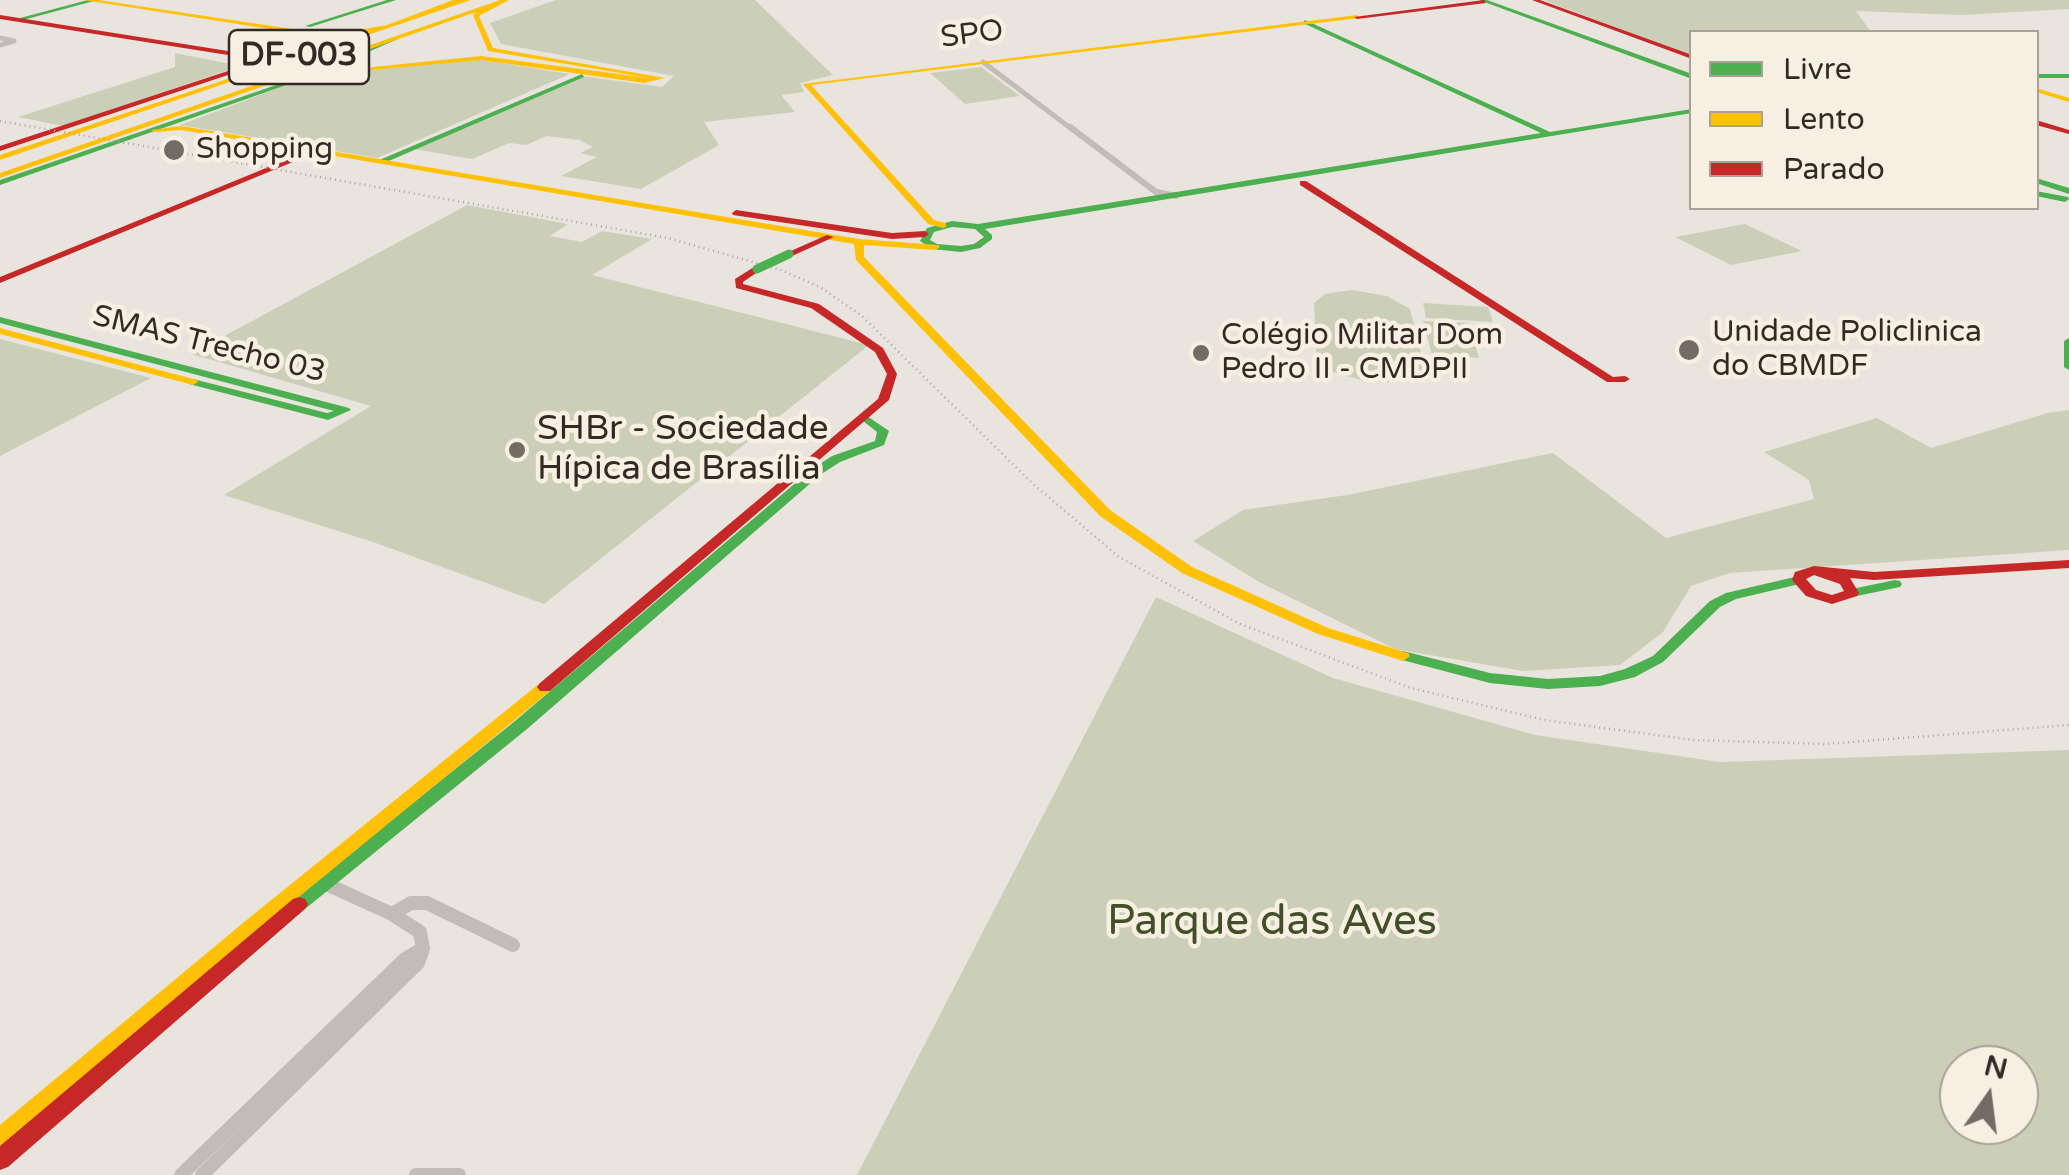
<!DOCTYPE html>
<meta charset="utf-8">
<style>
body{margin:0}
#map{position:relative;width:2069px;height:1175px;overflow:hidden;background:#eae4de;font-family:"Varela Round",sans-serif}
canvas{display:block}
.legend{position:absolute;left:1689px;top:30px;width:350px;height:180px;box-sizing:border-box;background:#f8efe3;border:2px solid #a9a097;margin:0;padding:12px 18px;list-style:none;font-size:30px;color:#332a26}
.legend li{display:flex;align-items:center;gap:20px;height:50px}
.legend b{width:50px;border:2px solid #a9a097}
.north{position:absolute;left:1939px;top:1045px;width:100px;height:100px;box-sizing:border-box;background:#f8efe3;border:2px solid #a9a097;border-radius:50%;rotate:14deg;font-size:28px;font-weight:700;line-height:40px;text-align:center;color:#332a26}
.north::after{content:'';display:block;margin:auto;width:35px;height:45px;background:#736b66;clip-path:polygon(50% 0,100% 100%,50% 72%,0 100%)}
</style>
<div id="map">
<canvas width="2069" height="1175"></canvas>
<ul class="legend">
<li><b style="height:12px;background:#4caf50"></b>Livre</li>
<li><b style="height:12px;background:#ffc107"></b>Lento</li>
<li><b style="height:12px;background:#c62828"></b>Parado</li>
</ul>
<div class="north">N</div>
</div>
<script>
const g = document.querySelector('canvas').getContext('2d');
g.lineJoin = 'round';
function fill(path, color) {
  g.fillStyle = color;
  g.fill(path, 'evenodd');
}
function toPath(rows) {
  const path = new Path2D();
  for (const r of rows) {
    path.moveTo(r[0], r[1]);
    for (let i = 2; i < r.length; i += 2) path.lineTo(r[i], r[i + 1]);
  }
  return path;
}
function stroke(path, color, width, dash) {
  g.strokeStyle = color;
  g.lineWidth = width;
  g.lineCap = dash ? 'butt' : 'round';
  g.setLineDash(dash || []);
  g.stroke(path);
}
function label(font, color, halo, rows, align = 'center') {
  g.font = font + ' "Varela Round",sans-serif';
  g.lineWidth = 9;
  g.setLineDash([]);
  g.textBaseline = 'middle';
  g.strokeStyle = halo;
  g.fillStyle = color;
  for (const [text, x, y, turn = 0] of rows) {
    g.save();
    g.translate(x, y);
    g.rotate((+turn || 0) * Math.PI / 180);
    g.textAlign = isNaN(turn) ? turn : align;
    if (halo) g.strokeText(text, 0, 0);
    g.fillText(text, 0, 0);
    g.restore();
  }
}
const green = toPath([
 [556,0,755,0,833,75,800,83,804,92,781,95,795,112,704,122,719,145,641,189,561,176,597,157,580,153,593,147,579,140,547,136,526,145,509,143,472,159,414,149,582,76,662,87,674,76,501,44,490,23],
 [1543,0,2069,0,2069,9,1961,15,1856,11,1871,32,1692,32,1691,56],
 [175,53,240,66,63,126,18,117,175,67],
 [476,59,570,74,377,158,180,125,316,74],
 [981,67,1020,96,965,104,930,73],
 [467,205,568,224,550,236,582,242,602,231,652,239,592,275,869,345,544,604,373,542,224,495,371,406,191,354],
 [1745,224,1802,251,1731,265,1675,237],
 [1351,290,1387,296,1410,309,1427,375,1387,382,1361,380,1333,372,1317,360,1314,303,1325,294],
 [1423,303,1488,307,1493,322,1426,318],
 [1423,321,1469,323,1479,358,1432,355],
 [0,339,151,378,0,456],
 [2069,410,2069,550,1730,573,1691,586,1663,632,1620,665,1523,671,1395,649,1259,582,1193,541,1243,510,1347,495,1553,453,1666,538,1814,499,1809,480,1764,452,1877,418,1931,448,2048,413],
 [1156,597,1333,678,1535,735,1720,762,2069,750,2069,1175,857,1175],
 [2019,1065,2019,1125,1959,1125,1959,1065]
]);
const streetFar2 = toPath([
 [0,38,14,41,0,45],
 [983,62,1073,130]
]);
const streetFar1 = toPath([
 [1070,127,1156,192,1176,196]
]);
const street = toPath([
 [324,883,392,914,411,903,427,903,513,945],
 [181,1175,405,959,422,949],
 [202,1175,418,963,423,949,420,932,392,914],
 [416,1175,459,1175]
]);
const fast = toPath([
 [88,0,94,1,23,20,20,18,88,0],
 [387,0,396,0,310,27,305,26,387,0],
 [1479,0,1487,0,1692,74,1692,79,1479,0],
 [1305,20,1550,132,1692,109,1692,113,985,229,992,235,992,239,980,248,961,252,932,249,920,241,927,228,952,221,978,224,1541,133,1303,23,1305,20],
 [952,227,975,229,984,237,974,244,961,246,937,244,930,240,934,232,952,227],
 [395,37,400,38,318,74,0,185,0,180,314,72,395,37],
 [582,74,584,77,384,163,377,161,582,74],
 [2036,74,2069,74,2069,78,2036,78,2036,74],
 [2036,178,2069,188,2069,194,2036,183,2036,178],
 [2036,191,2068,197,2069,199,2065,202,2036,196,2036,191],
 [0,317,349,408,351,410,328,420,189,384,189,380,193,379,327,413,334,411,0,323,0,317],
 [2069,338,2069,370,2064,367,2064,341,2069,338],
 [864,414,889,431,884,445,840,462,820,475,527,729,305,909,299,911,293,909,290,904,293,899,515,721,812,469,832,456,875,441,877,432,858,417,864,414],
 [1799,576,1804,577,1806,580,1804,583,1736,599,1720,607,1663,662,1635,677,1600,686,1548,689,1490,683,1398,659,1396,656,1403,651,1490,673,1548,679,1600,676,1625,669,1653,656,1710,601,1726,593,1799,576],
 [1895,580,1900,581,1902,584,1900,587,1852,597,1845,593,1847,590,1895,580]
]);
const slow = toPath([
 [83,0,98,0,339,36,342,38,339,41,365,33,330,32,328,29,358,30,387,25,453,0,471,0,0,160,0,155,329,45,334,39,83,0],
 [500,0,509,0,479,16,493,48,665,78,644,83,481,60,316,75,313,73,481,56,650,78,488,51,473,15,476,12,0,178,0,173,500,0],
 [1357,15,1359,18,811,85,934,220,946,223,946,227,943,228,928,224,803,84,1357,15],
 [2036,88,2069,98,2069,102,2036,92,2036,88],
 [181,126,859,239,938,245,940,247,935,250,864,245,864,257,1110,510,1192,567,1328,628,1408,653,1410,656,1403,661,1318,634,1182,573,1100,516,856,260,854,244,181,130,155,132,151,130,181,126],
 [0,328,197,380,198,382,193,385,0,334,0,328],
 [545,682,550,683,553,687,550,691,261,928,8,1145,0,1148,0,1125,249,918,540,683,545,682]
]);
const jam = toPath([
 [1484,0,1486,3,1357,19,1354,17,1484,0],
 [1532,0,1540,0,1692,55,1692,59,1532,0],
 [0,15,266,57,269,59,266,61,0,19,0,15],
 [300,55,302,58,243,70,0,151,0,146,240,67,300,55],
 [2036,120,2069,130,2069,134,2036,125,2036,120],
 [310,150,317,152,0,283,0,277,310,150],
 [1300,181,1306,181,1613,377,1625,376,1630,379,1625,382,1607,382,1300,185,1300,181],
 [736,210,892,233,925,231,929,234,925,237,892,239,733,215,732,213,736,210],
 [827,235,834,237,792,256,784,254,827,235],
 [754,267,762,269,743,282,743,284,819,304,883,348,897,374,889,400,550,691,540,691,537,687,540,683,878,399,887,374,875,352,811,308,736,288,735,279,754,267],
 [2069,560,2069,568,1874,580,1850,578,1859,593,1857,596,1832,604,1806,596,1792,580,1795,572,1814,566,1874,572,2069,560],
 [1814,575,1840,584,1844,591,1832,595,1816,590,1806,579,1814,575],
 [299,897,305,899,308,904,305,909,8,1167,0,1170,0,1146,293,899,299,897]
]);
const rail = toPath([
 [0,121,668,238,781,270,820,287,862,316,1032,483,1119,557,1240,624,1411,688,1544,720,1693,740,1826,744,2069,725]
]);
const fastBridge = toPath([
 [757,269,789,254]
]);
const markers = [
 [174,150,12,"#736b66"],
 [1689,350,12,"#736b66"],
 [1201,353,10,"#736b66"],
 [517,450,10,"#736b66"]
];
const farStreetnames = [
 ["SPO",972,35,-7],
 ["SMAS Trecho 03",209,345,14]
];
const farPoinames = [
 ["Shopping",196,150],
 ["Unidade Policlinica",1712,333],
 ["do CBMDF",1712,367],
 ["Colégio Militar Dom",1221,336],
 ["Pedro II - CMDPII",1221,370]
];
const shields = [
 [299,57,140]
];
const shieldNames = [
 ["DF-003",299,57]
];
const poiNames = [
 ["SHBr - Sociedade",537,430],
 ["Hípica de Brasília",537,470]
];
const nearParknames = [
 ["Parque das Aves",1272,923]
];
fill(green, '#cbcfb8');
stroke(streetFar2, '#c3bcb6', 5);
stroke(streetFar1, '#c3bcb6', 6);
stroke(street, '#c3bcb6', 14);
fill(fast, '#4caf50');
fill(slow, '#ffc107');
fill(jam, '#c62828');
stroke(rail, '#aba5a1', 2.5, [1, 4]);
stroke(fastBridge, '#4caf50', 9);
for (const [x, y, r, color] of markers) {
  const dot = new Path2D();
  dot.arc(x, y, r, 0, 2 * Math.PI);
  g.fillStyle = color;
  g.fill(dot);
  stroke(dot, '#f8efe3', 4);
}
label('30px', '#332a26', '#f8efe3', farStreetnames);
label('30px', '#332a26', '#f8efe3', farPoinames, 'left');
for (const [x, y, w] of shields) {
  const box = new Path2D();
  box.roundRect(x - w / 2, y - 27, w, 54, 8);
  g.fillStyle = '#f8efe3';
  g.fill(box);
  stroke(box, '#332a26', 2.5);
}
label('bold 32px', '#332a26', null, shieldNames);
label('35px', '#332a26', '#f8efe3', poiNames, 'left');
label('42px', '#42502a', '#f8efe3', nearParknames);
</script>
